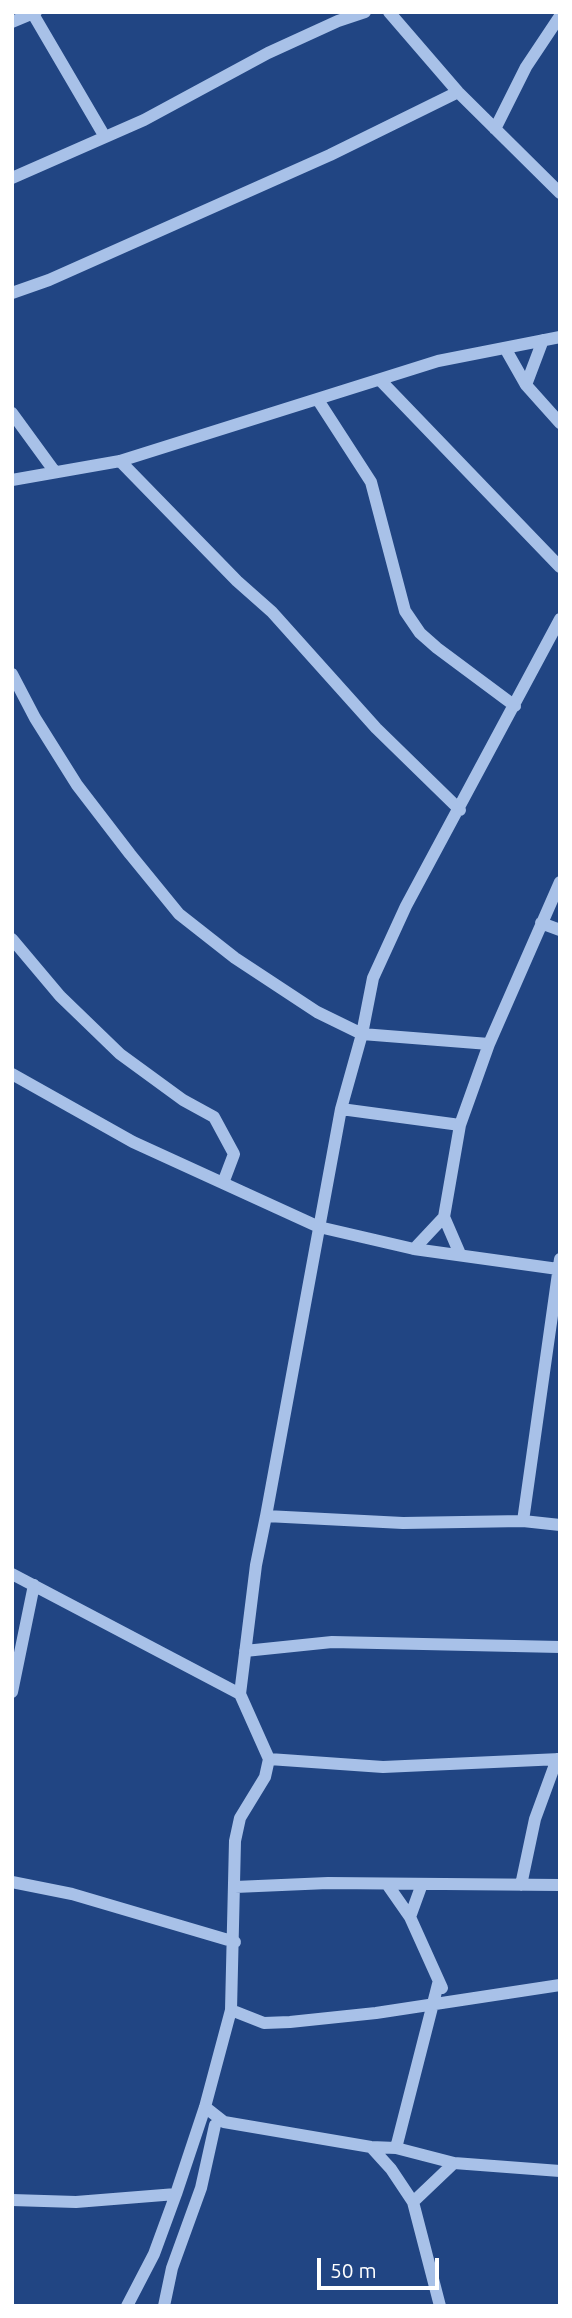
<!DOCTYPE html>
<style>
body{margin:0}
#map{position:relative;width:572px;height:2318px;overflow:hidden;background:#214583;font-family:Ubuntu,sans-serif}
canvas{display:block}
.frame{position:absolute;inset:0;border:14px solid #fff;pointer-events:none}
.scale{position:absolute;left:317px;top:2258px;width:122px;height:32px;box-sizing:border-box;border:4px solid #fff;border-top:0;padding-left:9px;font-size:21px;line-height:24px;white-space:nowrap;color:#fff;-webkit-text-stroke:5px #214583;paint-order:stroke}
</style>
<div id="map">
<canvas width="572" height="2318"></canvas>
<div class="frame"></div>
<div class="scale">50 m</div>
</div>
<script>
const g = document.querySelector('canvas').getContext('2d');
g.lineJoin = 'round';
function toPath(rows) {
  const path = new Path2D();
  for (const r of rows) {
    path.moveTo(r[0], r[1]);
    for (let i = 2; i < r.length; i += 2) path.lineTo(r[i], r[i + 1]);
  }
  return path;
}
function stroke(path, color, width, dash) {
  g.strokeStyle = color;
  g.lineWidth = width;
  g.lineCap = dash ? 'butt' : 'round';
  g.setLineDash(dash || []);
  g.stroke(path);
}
const minor = toPath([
 [389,12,458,92,560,193],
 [33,14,105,137],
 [12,22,36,12],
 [495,129,526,67,560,16],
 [12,178,144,120,268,53,338,21,365,12],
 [12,293,49,280,330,155,458,92],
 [505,348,526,385,560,423],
 [380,380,560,567],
 [526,385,543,340],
 [318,400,371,482,405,611,420,633,437,648,515,706],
 [12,413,55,472],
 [120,461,237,581,272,612,376,728,460,810],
 [12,480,120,461,438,361,560,337],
 [12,674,35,718,77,785,130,854,179,914,235,958,317,1012,362,1034,489,1044],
 [541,923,560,930],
 [12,939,60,996,120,1054,183,1100,214,1117,234,1154,223,1183],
 [12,1074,133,1142,319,1227,414,1249,558,1269],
 [341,1109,460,1125],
 [444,1217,460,1125,489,1044,560,882],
 [414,1249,444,1217,460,1254],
 [266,1516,341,1109,362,1034,373,978,406,906,560,619],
 [523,1521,560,1259],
 [12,1574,240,1694,269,1759,265,1777,240,1818,235,1841,231,2010,205,2107,176,2194,154,2254,127,2306],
 [245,1651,332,1642,560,1647],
 [12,1692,34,1585],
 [240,1694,256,1565,266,1516,403,1523,523,1521,560,1525],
 [269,1759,383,1767,560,1759],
 [12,1882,72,1894,235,1942],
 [387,1884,410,1917,442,1988],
 [521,1885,535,1819,557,1759],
 [235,1887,328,1883,560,1885],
 [410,1917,422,1884],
 [231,2010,264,2023,290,2022,376,2013,560,1985],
 [205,2107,224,2122,371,2147,396,2148,454,2163,560,2171],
 [371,2147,391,2169,413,2202,440,2306],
 [396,2148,438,1984],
 [12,2200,76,2202,176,2194],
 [413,2202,454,2163],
 [164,2306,172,2268,201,2188,215,2125]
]);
stroke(minor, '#a8c1e8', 12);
</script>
